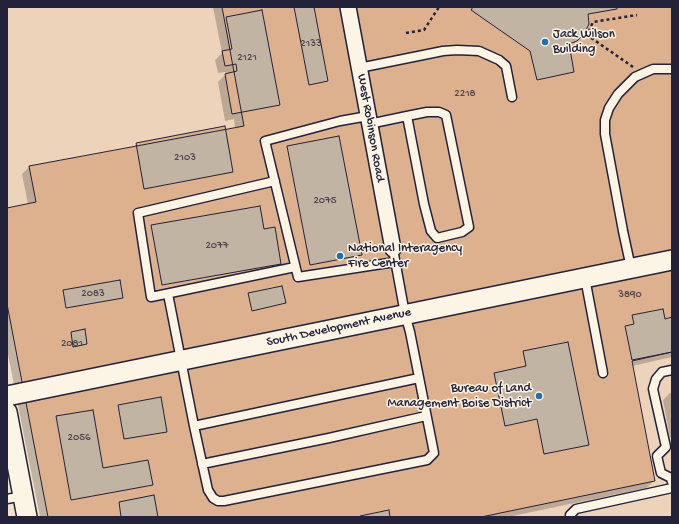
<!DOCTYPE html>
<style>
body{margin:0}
#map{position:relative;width:679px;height:524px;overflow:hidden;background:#f3e1cb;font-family:"Gochi Hand",sans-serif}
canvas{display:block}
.frame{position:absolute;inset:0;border:8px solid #22223b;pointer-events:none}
</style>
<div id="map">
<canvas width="679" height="524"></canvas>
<div class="frame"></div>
</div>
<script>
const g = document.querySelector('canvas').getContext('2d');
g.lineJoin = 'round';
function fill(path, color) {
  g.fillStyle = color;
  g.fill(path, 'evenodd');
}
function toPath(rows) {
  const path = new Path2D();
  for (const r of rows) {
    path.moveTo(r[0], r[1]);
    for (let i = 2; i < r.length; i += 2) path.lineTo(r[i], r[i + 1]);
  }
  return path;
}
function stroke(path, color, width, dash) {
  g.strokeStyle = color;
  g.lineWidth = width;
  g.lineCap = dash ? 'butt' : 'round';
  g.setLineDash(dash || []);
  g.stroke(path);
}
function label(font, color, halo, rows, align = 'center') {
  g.font = font + ' "Gochi Hand",sans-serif';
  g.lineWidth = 3;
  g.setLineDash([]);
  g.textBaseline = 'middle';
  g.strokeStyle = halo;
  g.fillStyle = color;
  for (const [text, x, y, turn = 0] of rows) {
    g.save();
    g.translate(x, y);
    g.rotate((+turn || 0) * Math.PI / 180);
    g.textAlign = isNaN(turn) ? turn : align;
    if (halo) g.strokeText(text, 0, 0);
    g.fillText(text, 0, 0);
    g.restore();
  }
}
const built = toPath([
 [7,7,222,7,244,126,29,166,36,202,7,208],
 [672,352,672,517,481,517,655,481,632,361]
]);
const shadow = toPath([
 [213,7,672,7,672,357,632,366,654,481,646,488,508,517,40,517,7,349,7,209,28,204,22,174,29,167,133,148,137,144,235,128,234,119,225,121,218,82,226,74,225,72,218,73,215,60,222,53],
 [670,393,672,393,672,437,670,437,663,400]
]);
const building = toPath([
 [222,7,672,7,672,352,632,361,655,481,481,517,48,517,7,304,7,208,36,202,29,166,244,126,222,7],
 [294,7,314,7,328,81,309,85,294,7],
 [473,7,617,7,617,9,588,14,589,24,584,34,577,41,569,44,574,72,537,80,530,51,471,10,473,7],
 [262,10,280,105,232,114,225,74,237,71,236,64,225,66,222,51,232,49,226,17,262,10],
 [225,126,233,172,144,189,136,143,225,126],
 [339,136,362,255,310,265,287,146,339,136],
 [260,206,264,229,275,227,281,264,162,285,151,225,260,206],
 [120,280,123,298,66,308,63,290,120,280],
 [282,286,286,303,252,311,248,293,282,286],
 [663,309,665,319,672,317,672,352,632,360,625,326,634,324,632,315,663,309],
 [85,329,87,344,73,347,71,332,85,329],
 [568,342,589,445,544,454,537,419,505,426,494,373,526,366,523,351,568,342],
 [161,397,167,432,124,439,118,405,161,397],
 [93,410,103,468,148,460,153,485,71,500,56,416,93,410],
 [154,495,158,517,121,517,119,502,154,495],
 [389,510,390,517,360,517,360,516,389,510]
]);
const path = toPath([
 [406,33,424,30,439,7],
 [633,67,587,35,593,22,637,15]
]);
const service = toPath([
 [359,68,443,51,457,50,479,51,499,60,506,66,512,97],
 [368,116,340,121,265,141,298,277,395,262],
 [369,124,407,116,427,112,439,112,446,115,469,227,462,232,437,238,431,231,424,204,407,116],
 [275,181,138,213,151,297,295,267],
 [631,268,623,231,605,134,605,120,609,108,618,94,635,77,653,69,672,69],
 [585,278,603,373],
 [168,294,194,426,208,490,213,498,218,501,224,501,427,460,434,453,410,332,405,314,393,249],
 [672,370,662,372,656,379,653,389,666,447,657,456,661,473,671,478,672,482],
 [194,426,419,378],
 [202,464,329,438,426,416],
 [7,499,23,496],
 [570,517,570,515,576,509,672,488]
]);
const minor = toPath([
 [348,7,393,249]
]);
const tertiary = toPath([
 [7,396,672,260],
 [7,412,27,517]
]);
const markers = [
 [545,42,4,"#1f6fb2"],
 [340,256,4,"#1f6fb2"],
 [539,396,4,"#1f6fb2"]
];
const numberNames = [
 ["2133",311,44],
 ["2121",247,58],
 ["2218",465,94],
 ["2103",185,158],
 ["2075",325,201],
 ["2077",217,246],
 ["2083",93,294],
 ["3890",630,295],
 ["2081",72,344],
 ["2056",79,438]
];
const poiNames = [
 ["Jack Wilson",553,35],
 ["Building",553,50],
 ["National Interagency",348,249],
 ["Fire Center",348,264],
 ["Bureau of Land",531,389,"right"],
 ["Management Boise District",531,404,"right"]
];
const streetNames = [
 ["West Robinson Road",370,128,80],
 ["South Development Avenue",339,328,-12]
];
fill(built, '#ecd3b9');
fill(shadow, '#0003');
fill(building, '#ddb18e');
stroke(building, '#22223b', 1);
stroke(service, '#22223b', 11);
stroke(minor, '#22223b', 18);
stroke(tertiary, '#22223b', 22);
stroke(path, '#22223b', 2.5, [3, 3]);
stroke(service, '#fcf5e5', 8);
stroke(minor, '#fcf5e5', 15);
stroke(tertiary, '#fcf5e5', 19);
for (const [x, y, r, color] of markers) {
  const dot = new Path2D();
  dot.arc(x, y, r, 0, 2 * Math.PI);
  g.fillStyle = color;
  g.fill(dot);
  stroke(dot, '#fcf5e5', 1.5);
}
label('11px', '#514650', null, numberNames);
label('13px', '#22223b', '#fcf5e5', poiNames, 'left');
label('13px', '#22223b', '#fcf5e5', streetNames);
</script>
